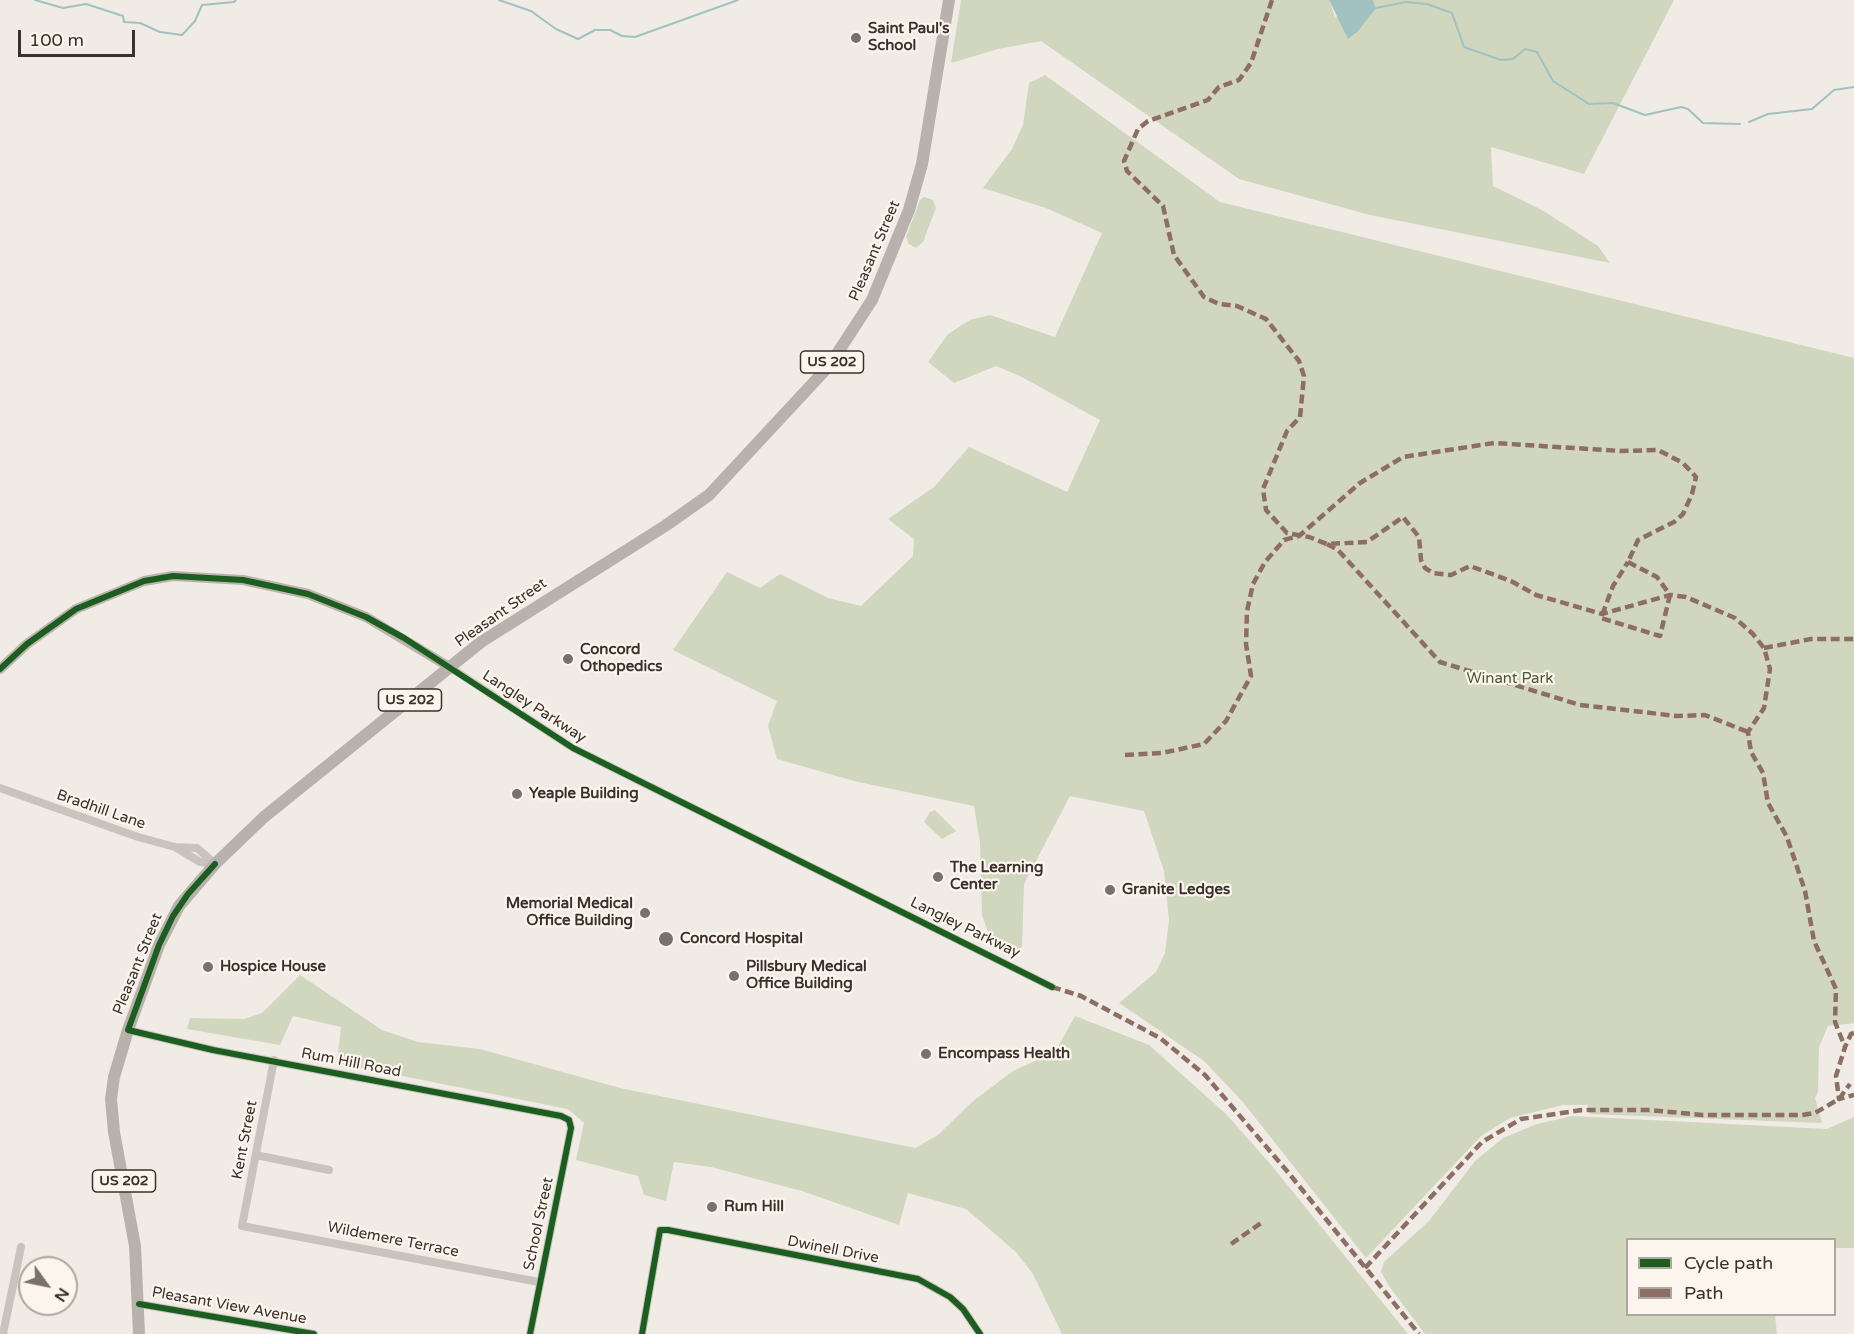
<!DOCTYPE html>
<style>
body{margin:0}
#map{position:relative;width:1854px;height:1334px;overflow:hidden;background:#f0ebe5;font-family:"Varela Round",sans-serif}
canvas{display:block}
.legend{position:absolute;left:1626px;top:1238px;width:210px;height:78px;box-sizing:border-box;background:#fbf5ee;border:2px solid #aea6a0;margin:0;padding:8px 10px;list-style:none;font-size:18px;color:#3b302b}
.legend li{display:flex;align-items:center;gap:12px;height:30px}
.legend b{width:30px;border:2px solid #aea6a0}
.north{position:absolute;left:18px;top:1256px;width:60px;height:60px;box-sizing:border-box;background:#fbf5ee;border:2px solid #aea6a0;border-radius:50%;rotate:123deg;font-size:16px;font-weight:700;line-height:24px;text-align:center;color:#3b302b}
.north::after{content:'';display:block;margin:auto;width:21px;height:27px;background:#7a716c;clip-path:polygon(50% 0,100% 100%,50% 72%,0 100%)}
.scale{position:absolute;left:18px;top:30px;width:117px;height:27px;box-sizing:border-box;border:3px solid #3b302b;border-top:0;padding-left:8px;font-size:18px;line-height:21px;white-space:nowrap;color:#3b302b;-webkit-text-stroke:4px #fbf5ee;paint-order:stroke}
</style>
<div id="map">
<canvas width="1854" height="1334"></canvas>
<ul class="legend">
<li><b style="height:8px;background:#1b5e20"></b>Cycle path</li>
<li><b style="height:8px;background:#8d6e63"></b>Path</li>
</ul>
<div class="north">N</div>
<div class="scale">100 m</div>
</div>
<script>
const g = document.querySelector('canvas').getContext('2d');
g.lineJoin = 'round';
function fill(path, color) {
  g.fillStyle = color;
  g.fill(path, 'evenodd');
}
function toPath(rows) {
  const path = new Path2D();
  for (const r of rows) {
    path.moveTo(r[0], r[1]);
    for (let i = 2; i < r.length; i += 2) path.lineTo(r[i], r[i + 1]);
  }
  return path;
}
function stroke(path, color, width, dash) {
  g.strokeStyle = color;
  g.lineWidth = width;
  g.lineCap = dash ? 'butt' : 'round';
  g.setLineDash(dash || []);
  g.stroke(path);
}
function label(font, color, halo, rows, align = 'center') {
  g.font = font + ' "Varela Round",sans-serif';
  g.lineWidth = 4.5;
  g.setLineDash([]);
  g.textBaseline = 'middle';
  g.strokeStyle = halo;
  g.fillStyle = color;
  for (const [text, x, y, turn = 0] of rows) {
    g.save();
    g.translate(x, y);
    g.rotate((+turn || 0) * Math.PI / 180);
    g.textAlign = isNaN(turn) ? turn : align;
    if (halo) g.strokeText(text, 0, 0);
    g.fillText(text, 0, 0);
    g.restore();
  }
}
const green = toPath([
 [961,0,1329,0,1335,17,1376,8,1373,0,1674,0,1584,174,1491,147,1493,186,1542,210,1598,246,1610,263,1370,215,1239,179,1041,41,998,49,951,63],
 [1045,75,1220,202,1854,358,1854,1023,1828,1026,1819,1047,1818,1092,1815,1098,1822,1123,1590,1114,1587,1105,1563,1105,1510,1118,1481,1136,1366,1258,1242,1101,1204,1061,1119,1003,1156,972,1165,953,1169,920,1164,871,1144,811,1070,796,1024,884,1022,946,1016,959,992,943,982,915,980,843,974,806,858,782,777,759,768,726,777,701,673,650,727,572,760,588,780,574,828,598,861,606,913,556,914,539,888,519,934,487,969,447,1067,492,1100,420,1020,376,996,366,954,383,928,362,948,334,970,320,990,315,1055,337,1102,233,1046,208,983,188,1012,149,1023,125,1029,83],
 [924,197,933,200,936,208,923,242,916,248,909,244,906,237,920,200],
 [935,810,956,831,942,839,924,822,930,812],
 [300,975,382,1030,418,1042,480,1049,620,1088,915,1148,938,1135,972,1102,1013,1071,1055,1052,1075,1016,1149,1045,1227,1115,1272,1166,1408,1334,1062,1334,1033,1274,1016,1252,966,1209,908,1193,899,1225,802,1191,711,1167,674,1162,666,1201,644,1195,638,1176,576,1160,584,1123,568,1109,337,1063,341,1027,293,1016,280,1045,187,1029,190,1018,244,1019,262,1013],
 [1572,1116,1827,1129,1854,1117,1854,1248,1835,1248,1834,1240,1628,1240,1628,1314,1775,1315,1777,1334,1425,1334,1389,1286,1381,1272,1384,1262,1429,1221,1475,1161,1503,1138,1537,1124]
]);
const water = toPath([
 [1329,0,1373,0,1376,8,1358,31,1348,39]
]);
const stream = toPath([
 [35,0,63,8,86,4,123,16,124,22,140,23,160,32,182,35,195,21,202,5,234,2,236,0],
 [499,0,531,11,556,29,578,39,595,30,610,30,622,36,635,37,738,0],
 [1376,8,1406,2,1427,4,1452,13,1464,47,1501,60,1513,59,1525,49,1537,52,1553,81,1589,104,1613,103,1645,115,1681,107,1688,109,1703,123,1740,124],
 [1749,122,1768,114,1812,109,1834,90,1854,87]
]);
const street = toPath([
 [451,668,573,748,1052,987],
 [0,788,138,837,175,847,197,848,215,864],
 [175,847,200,862,215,864],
 [128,1030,213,1050,561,1116,569,1120,571,1128,530,1334],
 [274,1060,242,1226,539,1282],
 [256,1155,329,1170],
 [139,1304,314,1334],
 [3,1334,21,1247],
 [642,1334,660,1230,668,1230,918,1279,950,1297,963,1309,980,1334]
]);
const secondary = toPath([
 [0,669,27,644,76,609,144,581,173,576,243,580,308,594,366,617,451,668]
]);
const primary = toPath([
 [139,1334,135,1246,114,1132,111,1099,114,1077,128,1030,159,945,179,906,215,864,264,817,481,642,665,526,709,495,829,366,872,300,909,210,922,164,949,0]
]);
const quiet = toPath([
 [1272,0,1251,63,1239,80,1219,87,1208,100,1148,121,1138,129,1124,161,1127,171,1163,206,1174,255,1204,297,1219,304,1237,306,1266,319,1299,361,1304,376,1300,417,1287,431,1263,489,1266,510,1287,533,1309,537,1327,544,1367,542,1403,517,1419,537,1421,560,1425,568,1433,573,1451,575,1470,566,1511,581,1536,595,1602,614,1670,595,1686,597,1735,618,1753,634,1764,648,1770,669,1764,708,1748,732,1751,752,1763,773,1768,803,1787,837,1805,891,1814,941,1836,989,1835,1022,1845,1047],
 [1327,544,1338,550,1440,662,1580,705,1677,716,1705,715,1748,732],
 [1628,562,1657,577,1670,595,1660,636,1601,618,1613,586,1628,562],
 [1764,648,1811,639,1854,639],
 [1125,755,1162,753,1204,744,1226,721,1251,676,1246,644,1247,611,1253,584,1265,562,1284,540,1299,536,1360,483,1403,457,1494,443,1621,451,1658,450,1683,463,1696,477,1692,494,1683,514,1674,522,1638,540,1628,562],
 [1052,987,1081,996,1160,1038,1205,1075,1287,1171,1419,1334],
 [1854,1033,1851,1034,1845,1047,1836,1076,1839,1099,1854,1095],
 [1231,1244,1261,1223],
 [1365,1268,1482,1142,1521,1119,1582,1110,1650,1110,1702,1115,1802,1115,1815,1113,1839,1099,1850,1084]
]);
const cycleway = toPath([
 [0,669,27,644,76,609,144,581,173,576,243,580,308,594,366,617,404,638,573,748,1052,987],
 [215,864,188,894,173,916,159,945,128,1030,213,1050,561,1116,569,1120,571,1128,530,1334],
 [139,1304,314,1334],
 [642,1334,660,1230,668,1230,918,1279,950,1297,963,1309,980,1334]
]);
const markers = [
 [856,38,6,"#7a716c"],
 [568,659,6,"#7a716c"],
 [517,794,6,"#7a716c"],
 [938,877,6,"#7a716c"],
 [1110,890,6,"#7a716c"],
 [645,913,6,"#7a716c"],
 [666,939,8,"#7a716c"],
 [208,967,6,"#7a716c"],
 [734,976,6,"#7a716c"],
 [926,1054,6,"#7a716c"],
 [712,1207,6,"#7a716c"]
];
const shields = [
 [832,362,63],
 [410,700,63],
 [124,1181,63]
];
const shieldNames = [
 ["US 202",832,362],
 ["US 202",410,700],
 ["US 202",124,1181]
];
const poiNames = [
 ["Saint Paul's",868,29],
 ["School",868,46],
 ["Concord",580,650],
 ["Othopedics",580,667],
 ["Yeaple Building",529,794],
 ["The Learning",950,868],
 ["Center",950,885],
 ["Granite Ledges",1122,890],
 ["Memorial Medical",633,904,"right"],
 ["Office Building",633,921,"right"],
 ["Concord Hospital",680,939],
 ["Hospice House",220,967],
 ["Pillsbury Medical",746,967],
 ["Office Building",746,984],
 ["Encompass Health",938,1054],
 ["Rum Hill",724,1207]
];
const streetNames = [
 ["Pleasant Street",875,251,-67],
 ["Pleasant Street",501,613,-35],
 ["Langley Parkway",534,707,33],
 ["Bradhill Lane",101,810,19],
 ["Langley Parkway",965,928,26],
 ["Pleasant Street",138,964,-68],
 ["Rum Hill Road",351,1063,11],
 ["Kent Street",245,1140,-79],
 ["School Street",539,1224,-78],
 ["Wildemere Terrace",393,1240,11],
 ["Dwinell Drive",833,1250,11],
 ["Pleasant View Avenue",229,1306,10]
];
const parkNames = [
 ["Winant Park",1510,679]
];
fill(green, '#d1d6bf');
fill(water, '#a1c2c1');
stroke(stream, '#a1c2c1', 2);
stroke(street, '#c9c3be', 8);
stroke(secondary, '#bab3ae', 10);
stroke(primary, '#b8b1ad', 12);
stroke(quiet, '#8d6e63', 4.5, [9, 4.5]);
stroke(cycleway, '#1b5e20', 6);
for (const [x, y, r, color] of markers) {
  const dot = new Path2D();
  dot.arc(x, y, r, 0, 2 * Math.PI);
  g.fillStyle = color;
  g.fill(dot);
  stroke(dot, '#fbf5ee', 2);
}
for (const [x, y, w] of shields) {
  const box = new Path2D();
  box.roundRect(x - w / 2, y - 11, w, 22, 4.5);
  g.fillStyle = '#fbf5ee';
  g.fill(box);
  stroke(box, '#3b302b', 1.5);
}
label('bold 14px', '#3b302b', null, shieldNames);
label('bold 15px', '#3b302b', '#fbf5ee', poiNames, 'left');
label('15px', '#3b302b', '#fbf5ee', streetNames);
label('15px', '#4a5a2e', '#fbf5ee', parkNames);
</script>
